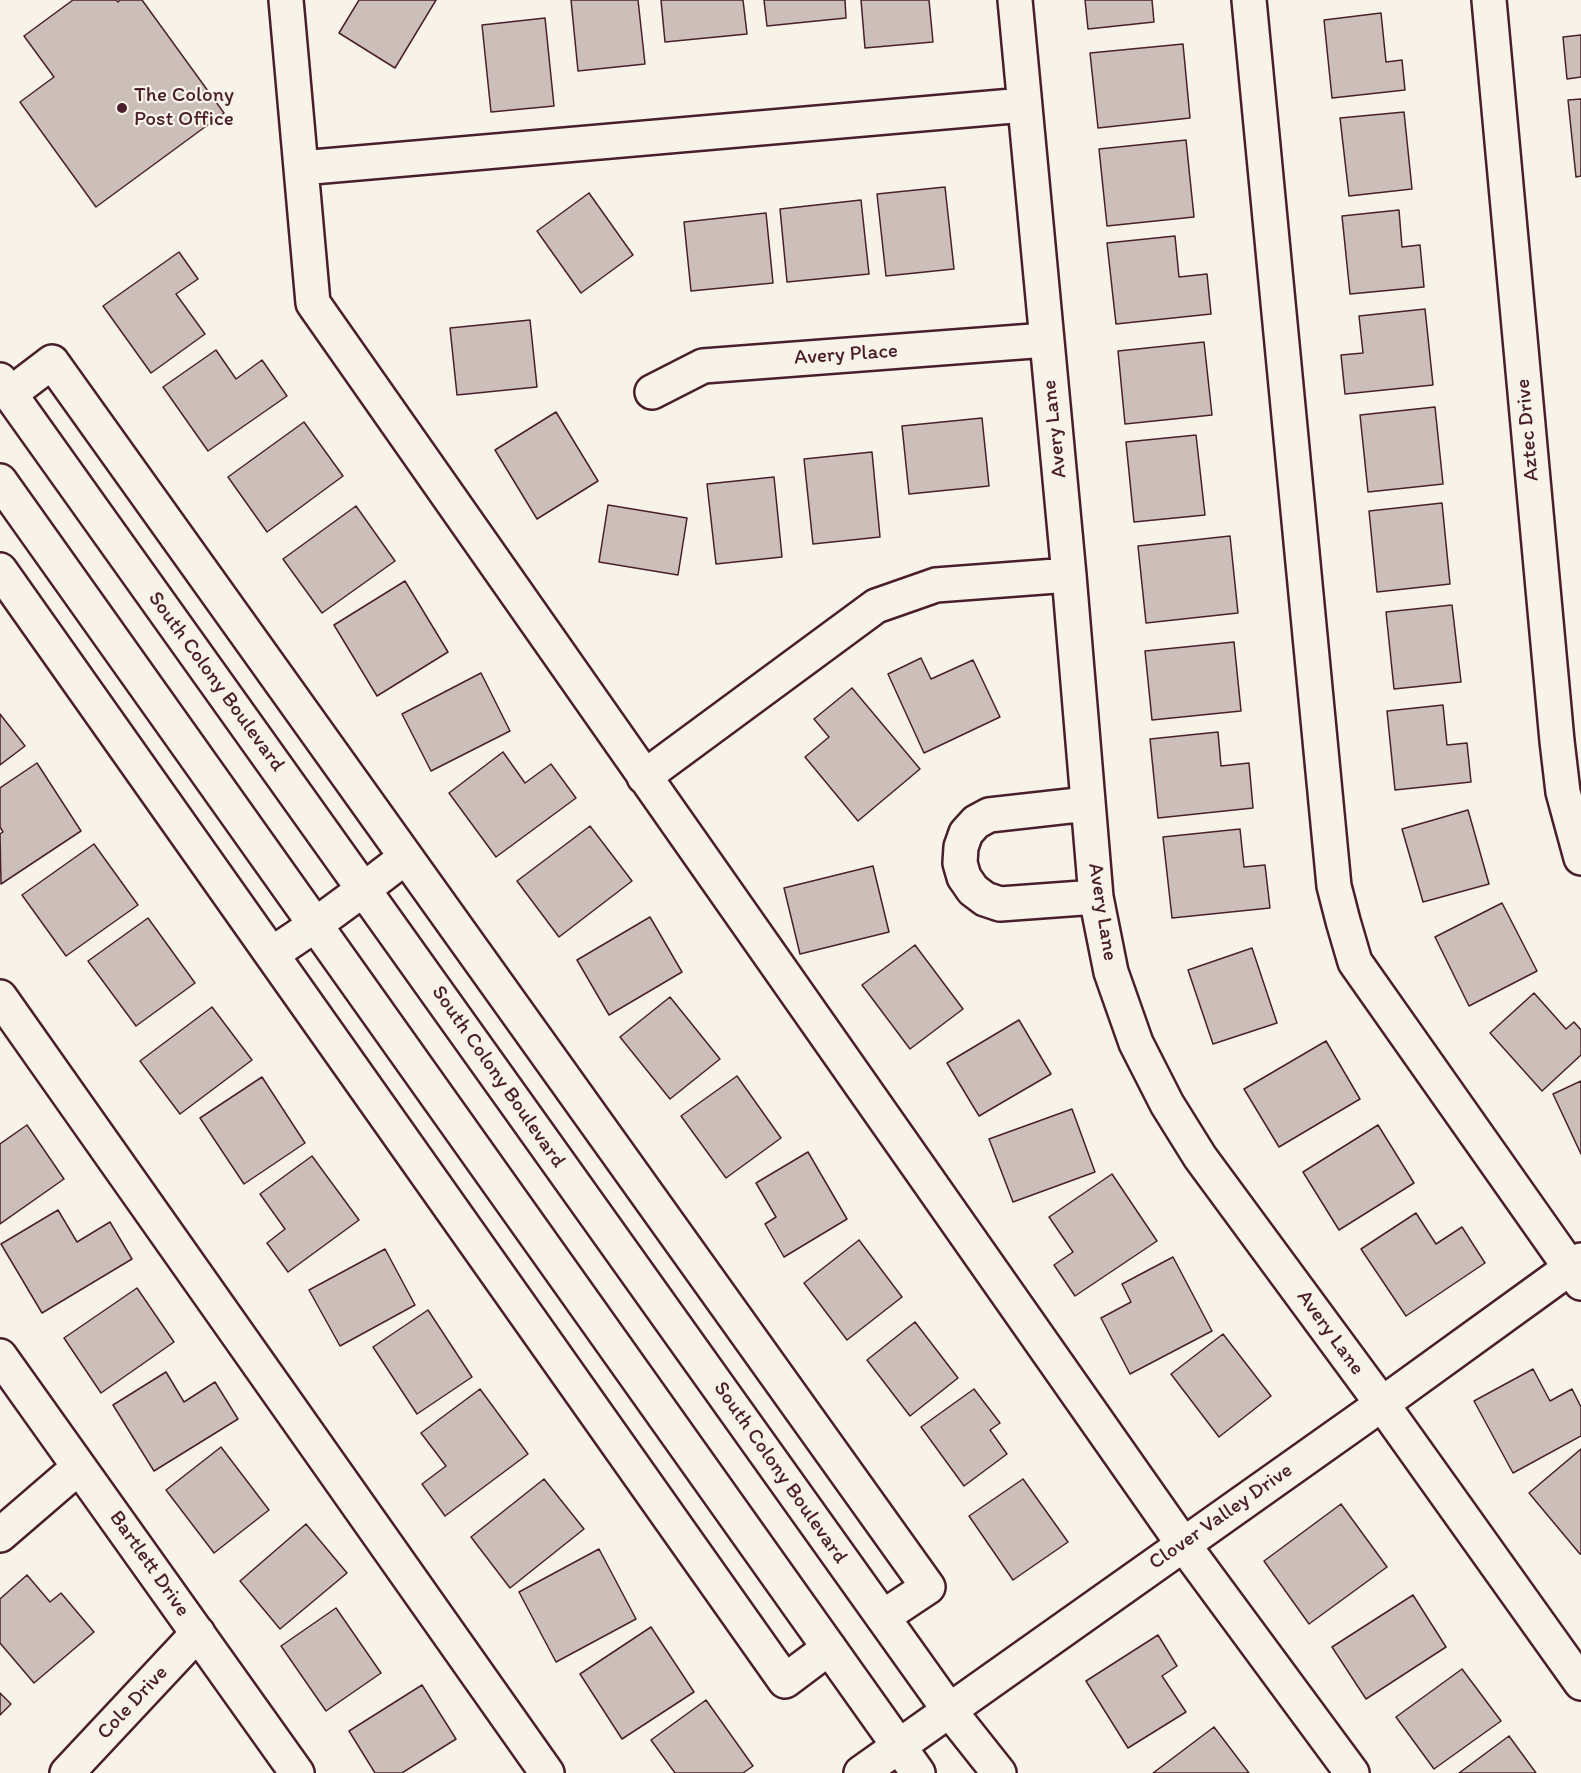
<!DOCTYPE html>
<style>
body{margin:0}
canvas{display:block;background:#f7f3e8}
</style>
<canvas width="1581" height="1773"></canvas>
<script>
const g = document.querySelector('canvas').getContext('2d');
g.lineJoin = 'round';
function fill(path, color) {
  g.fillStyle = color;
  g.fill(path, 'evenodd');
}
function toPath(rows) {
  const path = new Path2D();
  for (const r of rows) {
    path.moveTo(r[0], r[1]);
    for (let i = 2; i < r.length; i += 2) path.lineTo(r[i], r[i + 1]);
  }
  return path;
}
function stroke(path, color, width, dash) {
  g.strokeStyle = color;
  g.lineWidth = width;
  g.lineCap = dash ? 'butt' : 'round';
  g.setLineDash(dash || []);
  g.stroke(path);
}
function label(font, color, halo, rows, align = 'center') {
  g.font = font + ' Itim,sans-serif';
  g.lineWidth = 4.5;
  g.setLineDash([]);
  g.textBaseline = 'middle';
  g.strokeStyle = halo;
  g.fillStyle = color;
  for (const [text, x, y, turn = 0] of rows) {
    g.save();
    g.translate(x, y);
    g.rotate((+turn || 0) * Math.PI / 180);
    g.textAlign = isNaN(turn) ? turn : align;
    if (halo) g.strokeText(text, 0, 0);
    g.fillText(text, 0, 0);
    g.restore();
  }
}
const building = toPath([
 [73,0,116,0,118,2,120,0,142,0,224,113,96,207,20,102,54,77,24,36,73,0],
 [359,0,436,0,395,68,339,33,359,0],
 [571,0,638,0,645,64,578,71,571,0],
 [661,0,743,0,747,34,665,42,661,0],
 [764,0,845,0,846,18,767,26,764,0],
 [861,0,929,0,933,42,865,48,861,0],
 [1085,0,1152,0,1154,22,1088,29,1085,0],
 [1381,13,1386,62,1402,60,1405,90,1332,98,1324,20,1381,13],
 [545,18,554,106,491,112,482,25,545,18],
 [1581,35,1581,77,1567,79,1563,37,1581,35],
 [1183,44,1190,118,1098,128,1090,53,1183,44],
 [1581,99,1581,176,1576,177,1568,100,1581,99],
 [1404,112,1412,189,1349,196,1340,118,1404,112],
 [1186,140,1194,217,1107,226,1099,149,1186,140],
 [945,187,954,269,886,276,877,194,945,187],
 [589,193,633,255,581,293,537,231,589,193],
 [861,200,869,274,787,282,780,209,861,200],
 [1399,210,1402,247,1420,245,1424,287,1350,294,1342,216,1399,210],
 [766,213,773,283,691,291,684,222,766,213],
 [1175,236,1179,277,1207,274,1211,314,1116,324,1107,243,1175,236],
 [179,252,198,279,176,294,205,334,151,373,103,306,179,252],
 [1425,309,1433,385,1345,394,1341,355,1363,353,1359,316,1425,309],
 [530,320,537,387,457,395,450,328,530,320],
 [1204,342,1212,415,1125,424,1118,351,1204,342],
 [216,350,236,379,262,360,287,396,208,451,163,387,216,350],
 [1435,407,1443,484,1368,492,1360,415,1435,407],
 [556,412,598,481,537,519,495,450,556,412],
 [982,418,989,486,909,494,902,426,982,418],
 [304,422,343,476,267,532,228,477,304,422],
 [1196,435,1205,515,1134,522,1126,442,1196,435],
 [872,452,880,537,813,544,804,459,872,452],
 [774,477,782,557,716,564,707,484,774,477],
 [1442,503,1450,584,1377,592,1369,511,1442,503],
 [608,505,687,518,678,575,599,562,608,505],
 [356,506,395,561,322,613,283,559,356,506],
 [1230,536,1238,613,1146,623,1138,546,1230,536],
 [405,581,448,652,377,696,334,625,405,581],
 [1452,605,1461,682,1394,689,1386,612,1452,605],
 [1234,642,1241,711,1152,720,1145,651,1234,642],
 [921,658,931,679,973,660,1000,717,924,753,888,674,921,658],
 [481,673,510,731,431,771,402,714,481,673],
 [852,688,920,769,858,821,805,757,829,737,814,719,852,688],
 [1443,705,1447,745,1467,743,1471,782,1395,790,1387,711,1443,705],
 [0,714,25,746,0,765,0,714],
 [1218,732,1221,766,1249,763,1253,808,1158,818,1150,739,1218,732],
 [503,752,525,783,551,764,576,798,496,857,449,793,503,752],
 [37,763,81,831,1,884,0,834,3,832,0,827,0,788,37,763],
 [1468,810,1489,884,1423,902,1402,829,1468,810],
 [590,826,632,881,559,937,517,881,590,826],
 [1240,829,1244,867,1265,865,1270,908,1172,918,1163,837,1240,829],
 [94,844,138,905,66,956,22,895,94,844],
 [873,866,889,932,800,954,784,888,873,866],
 [1502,903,1537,971,1469,1006,1435,937,1502,903],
 [650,917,682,972,609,1015,577,960,650,917],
 [148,918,195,983,136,1026,88,961,148,918],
 [915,945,963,1009,910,1049,862,985,915,945],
 [1252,948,1277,1023,1213,1044,1188,970,1252,948],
 [1534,993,1566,1029,1574,1022,1581,1030,1581,1055,1542,1091,1490,1033,1534,993],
 [670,997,720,1059,670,1099,620,1037,670,997],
 [212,1007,252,1060,180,1114,140,1061,212,1007],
 [1019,1020,1051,1074,979,1116,947,1063,1019,1020],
 [1326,1041,1360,1099,1279,1147,1244,1089,1326,1041],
 [737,1076,781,1138,726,1178,681,1116,737,1076],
 [262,1077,305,1143,244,1184,200,1118,262,1077],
 [1581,1081,1581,1154,1553,1094,1581,1081],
 [1072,1109,1095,1172,1013,1202,989,1139,1072,1109],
 [27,1125,64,1179,0,1224,0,1144,27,1125],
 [1378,1125,1414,1183,1339,1230,1303,1172,1378,1125],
 [808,1152,847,1219,784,1257,765,1224,776,1217,756,1183,808,1152],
 [312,1156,359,1220,288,1272,267,1243,285,1229,260,1194,312,1156],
 [1112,1174,1157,1241,1075,1296,1054,1265,1073,1252,1049,1217,1112,1174],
 [58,1210,77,1242,110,1222,132,1259,42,1313,1,1244,58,1210],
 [1416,1213,1436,1244,1462,1227,1485,1263,1406,1316,1361,1249,1416,1213],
 [859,1240,902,1297,847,1340,804,1283,859,1240],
 [385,1249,415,1305,340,1346,309,1290,385,1249],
 [1173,1257,1212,1331,1130,1374,1101,1318,1131,1302,1122,1284,1173,1257],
 [137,1288,174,1342,101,1393,64,1338,137,1288],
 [428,1310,472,1377,417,1414,373,1347,428,1310],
 [915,1322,958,1378,910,1416,867,1360,915,1322],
 [1223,1334,1271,1396,1219,1437,1171,1374,1223,1334],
 [1533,1369,1550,1401,1572,1389,1581,1407,1581,1436,1513,1473,1474,1401,1533,1369],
 [166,1372,184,1402,215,1382,238,1419,154,1471,113,1405,166,1372],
 [480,1389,528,1454,445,1516,422,1484,446,1466,421,1433,480,1389],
 [974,1389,1000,1423,990,1430,1007,1454,964,1486,921,1427,974,1389],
 [221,1447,269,1510,214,1553,166,1490,221,1447],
 [1581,1449,1581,1554,1580,1554,1529,1493,1581,1449],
 [544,1479,584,1529,510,1588,471,1537,544,1479],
 [1023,1479,1068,1542,1013,1580,969,1516,1023,1479],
 [1341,1504,1387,1567,1309,1624,1264,1561,1341,1504],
 [306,1524,347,1573,280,1629,240,1581,306,1524],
 [599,1549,636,1619,556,1662,519,1592,599,1549],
 [27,1575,50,1602,61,1593,94,1632,34,1683,0,1643,0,1599,27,1575],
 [1413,1595,1446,1647,1366,1699,1332,1647,1413,1595],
 [336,1608,381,1673,326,1711,281,1646,336,1608],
 [651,1627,694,1692,622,1739,580,1674,651,1627],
 [1158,1635,1177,1666,1162,1676,1186,1712,1128,1748,1086,1681,1158,1635],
 [1462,1669,1501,1721,1434,1769,1396,1717,1462,1669],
 [422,1685,456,1739,402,1773,375,1773,349,1731,422,1685],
 [0,1693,11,1704,0,1715,0,1693],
 [706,1700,753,1766,743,1773,675,1773,651,1740,706,1700],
 [1214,1727,1249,1773,1153,1773,1214,1727],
 [1509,1736,1536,1773,1459,1773,1509,1736]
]);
const minor = toPath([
 [286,0,313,303,1183,1544,1352,1773],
 [1015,0,1069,575,1096,897,1111,972,1136,1043,1167,1104,1200,1157,1382,1404,1581,1683],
 [1249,0,1334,886,1343,921,1355,962,1581,1283],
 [1489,0,1557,741,1563,792,1581,858],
 [301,168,1024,105],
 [652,392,703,366,1046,340],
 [10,394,52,362,928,1587,883,1617],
 [0,570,785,1681,829,1648],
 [644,777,876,606,936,585,1069,575],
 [1087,804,989,815,976,822,966,833,961,847,960,863,964,877,973,890,985,899,1000,904,1096,897],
 [364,889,406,857],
 [272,954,315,925],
 [0,997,547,1773],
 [0,1356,297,1773],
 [0,1535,79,1467],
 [67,1773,198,1633],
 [861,1773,1382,1404,1581,1260]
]);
const major = toPath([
 [0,380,949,1710,999,1773],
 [0,481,918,1773],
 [315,925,364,889]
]);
const markers = [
 [122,108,6,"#4a1f2b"]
];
const poiNames = [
 ["The Colony",134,96],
 ["Post Office",134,120]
];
const streetNames = [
 ["Avery Place",846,355,-4],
 ["Avery Lane",1055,429,-96],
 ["Aztec Drive",1528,430,-95],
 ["South Colony Boulevard",216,682,54],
 ["Avery Lane",1102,912,81],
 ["South Colony Boulevard",498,1077,55],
 ["Avery Lane",1330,1333,54],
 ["South Colony Boulevard",780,1473,55],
 ["Clover Valley Drive",1221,1517,-35],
 ["Bartlett Drive",149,1564,55],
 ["Cole Drive",133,1703,-47]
];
fill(building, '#ccbfb9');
stroke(building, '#4a1f2b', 1.5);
stroke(minor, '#4a1f2b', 38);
stroke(major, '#4a1f2b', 38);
stroke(minor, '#f7f3e8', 33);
stroke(major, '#f7f3e8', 33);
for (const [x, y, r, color] of markers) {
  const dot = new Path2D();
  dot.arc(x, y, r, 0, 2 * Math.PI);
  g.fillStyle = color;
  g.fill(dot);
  stroke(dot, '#f7f3e8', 2);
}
label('21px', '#4a1f2b', '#f7f3e8', poiNames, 'left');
label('21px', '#4a1f2b', '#f7f3e8', streetNames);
</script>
